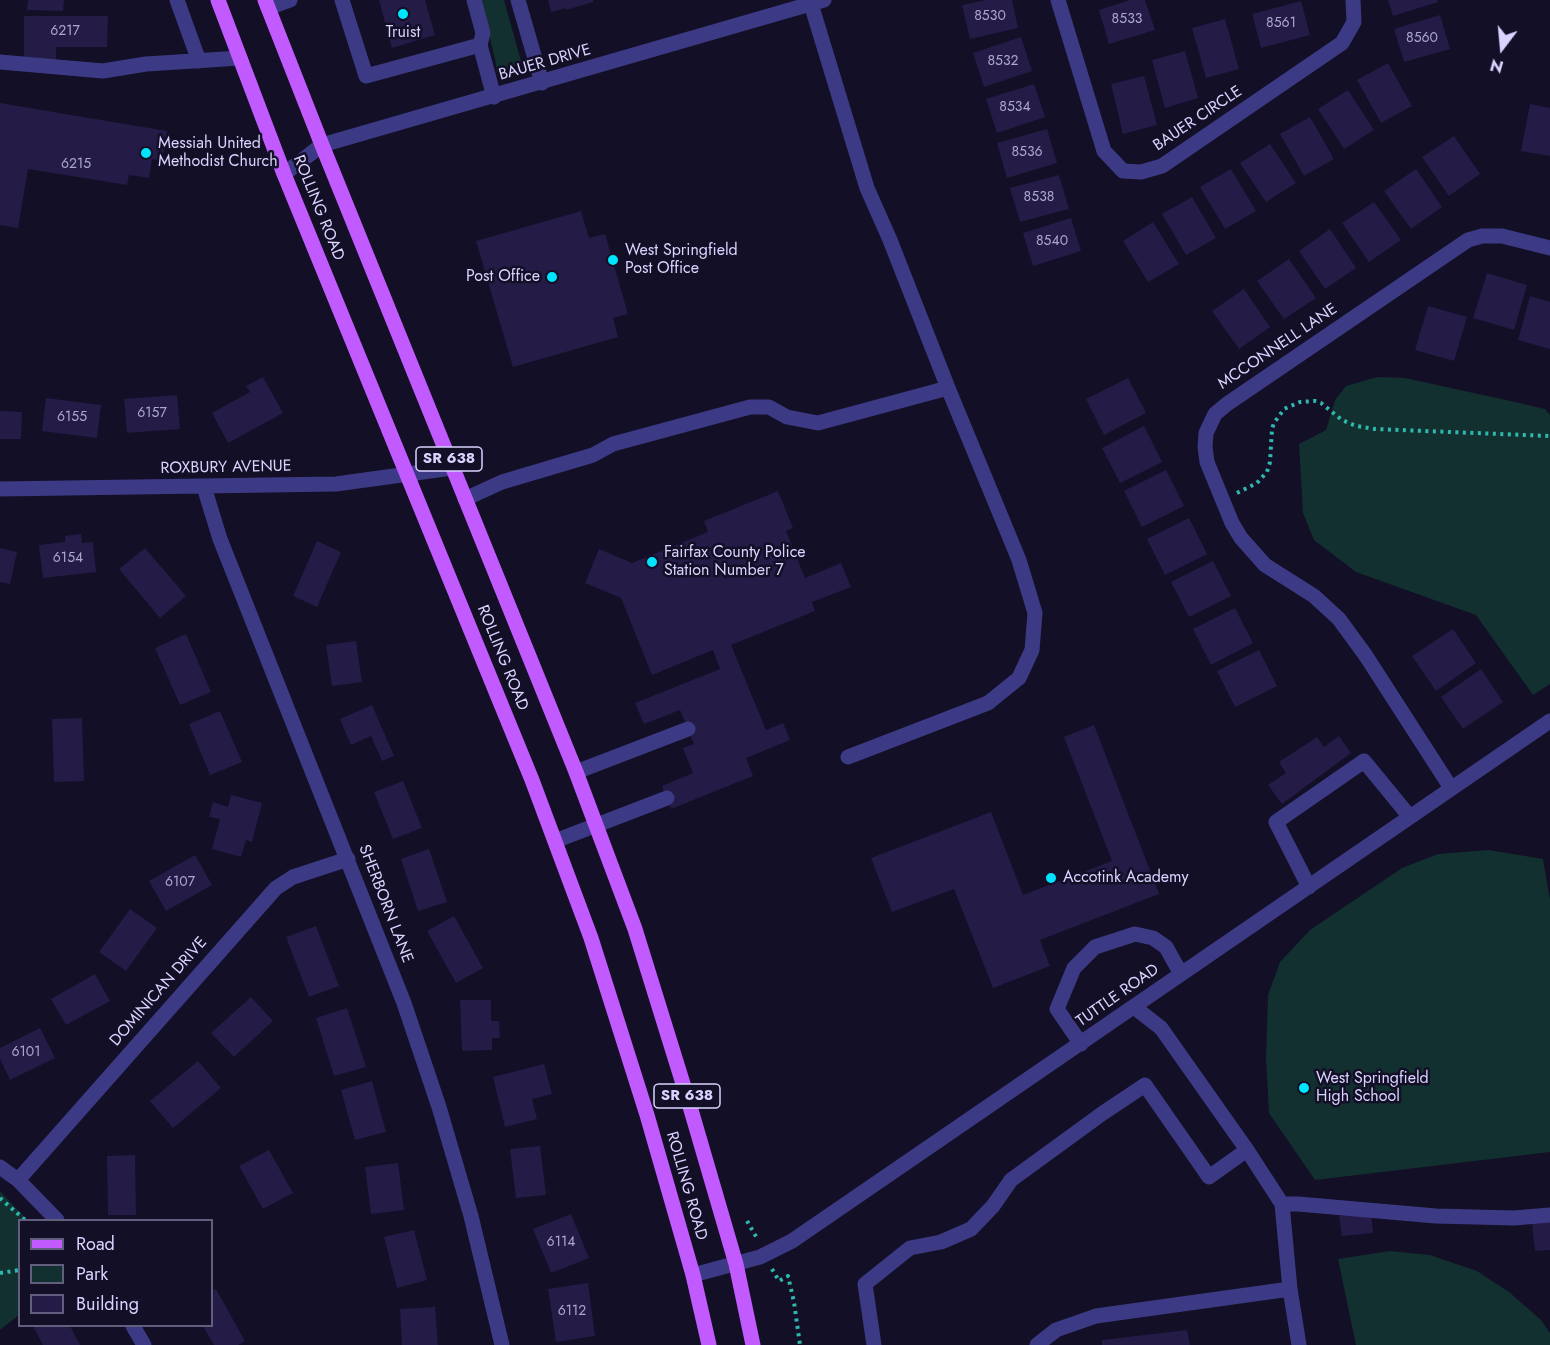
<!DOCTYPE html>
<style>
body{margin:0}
#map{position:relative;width:1550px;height:1345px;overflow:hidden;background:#130f26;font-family:Jost,sans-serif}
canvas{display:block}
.legend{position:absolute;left:18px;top:1219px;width:195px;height:108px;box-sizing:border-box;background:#130f26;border:2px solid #625e7d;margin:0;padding:8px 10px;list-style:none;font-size:18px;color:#d9d4ff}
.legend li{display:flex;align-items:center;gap:12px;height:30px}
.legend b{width:30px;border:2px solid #625e7d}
.north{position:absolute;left:1472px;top:18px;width:60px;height:60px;-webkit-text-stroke:4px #130f26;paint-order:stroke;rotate:196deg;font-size:16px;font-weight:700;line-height:24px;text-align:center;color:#d9d4ff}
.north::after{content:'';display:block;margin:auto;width:21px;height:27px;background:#d9d4ff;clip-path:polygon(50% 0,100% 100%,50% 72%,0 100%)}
</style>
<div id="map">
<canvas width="1550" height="1345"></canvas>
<ul class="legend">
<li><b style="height:8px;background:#c25bff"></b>Road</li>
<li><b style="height:16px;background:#12302f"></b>Park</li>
<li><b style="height:16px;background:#241b47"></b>Building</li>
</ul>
<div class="north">N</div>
</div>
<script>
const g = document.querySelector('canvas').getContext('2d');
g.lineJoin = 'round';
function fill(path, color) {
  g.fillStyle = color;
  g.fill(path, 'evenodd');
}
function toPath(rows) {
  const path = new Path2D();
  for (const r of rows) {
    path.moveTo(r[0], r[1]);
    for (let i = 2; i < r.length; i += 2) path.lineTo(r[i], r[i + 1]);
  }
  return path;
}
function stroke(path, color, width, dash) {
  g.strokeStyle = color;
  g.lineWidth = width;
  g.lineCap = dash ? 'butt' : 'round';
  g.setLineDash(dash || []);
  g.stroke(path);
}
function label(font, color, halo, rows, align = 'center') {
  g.font = font + ' Jost,sans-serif';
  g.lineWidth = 5;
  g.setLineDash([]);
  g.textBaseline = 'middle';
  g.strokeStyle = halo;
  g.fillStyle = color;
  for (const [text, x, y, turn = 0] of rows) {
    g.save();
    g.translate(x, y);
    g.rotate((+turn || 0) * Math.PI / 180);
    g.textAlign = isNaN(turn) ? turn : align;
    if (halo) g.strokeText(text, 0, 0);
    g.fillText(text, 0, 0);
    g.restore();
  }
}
const green = toPath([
 [481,0,504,0,521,61,521,67,499,73,496,71,496,64],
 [1377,377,1405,378,1515,402,1545,409,1550,415,1550,684,1533,695,1476,615,1356,572,1314,540,1303,513,1299,444,1326,430,1335,400,1346,386],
 [1489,850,1543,859,1550,900,1550,1152,1315,1180,1269,1113,1266,1059,1268,995,1280,962,1310,930,1402,868,1438,854],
 [0,1191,27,1220,20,1220,19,1315,0,1330],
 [1390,1251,1430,1255,1477,1271,1509,1292,1541,1320,1550,1333,1550,1345,1356,1345,1338,1259]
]);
const building = toPath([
 [28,0,64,0,63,11,27,10],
 [379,0,425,0,435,35,392,48],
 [548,0,593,0,593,2,566,10,566,8,551,12],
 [985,0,1012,0,1018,28,970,39,962,5],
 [1130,0,1145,0,1155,30,1109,44,1099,10],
 [1388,0,1437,0,1438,2,1393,16],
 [1301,1,1310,35,1261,48,1252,14],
 [1440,15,1450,49,1404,62,1394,29],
 [24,16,108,16,107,47,56,47,56,63,24,63],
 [1225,19,1239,69,1206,78,1192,28],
 [1021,37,1032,71,984,87,973,53],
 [1185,51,1198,98,1165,108,1152,60],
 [1388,63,1412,106,1381,123,1357,80],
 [1144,76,1157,125,1123,134,1111,84],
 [1034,84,1045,117,997,133,986,99],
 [1348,90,1374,130,1344,149,1318,109],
 [0,103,167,131,162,161,152,159,149,178,129,175,127,185,28,169,18,228,0,225],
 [1530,104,1550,108,1550,156,1521,151],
 [1310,117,1334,159,1304,176,1280,134],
 [1047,129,1057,163,1007,178,997,143],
 [1454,136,1480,174,1449,196,1422,157],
 [1270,144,1296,183,1266,202,1240,163],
 [1231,169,1256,211,1225,229,1200,187],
 [1416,169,1442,207,1411,229,1384,191],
 [1059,175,1069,209,1020,222,1010,188],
 [1192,197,1216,238,1186,255,1162,214],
 [1374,202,1401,240,1369,262,1342,223],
 [581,211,589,238,605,234,628,314,613,318,618,337,513,367,476,241],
 [1071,218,1081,251,1033,266,1023,233],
 [1153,222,1179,264,1148,282,1123,241],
 [1330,229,1356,268,1325,289,1299,251],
 [1289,259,1316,298,1284,319,1257,281],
 [1487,273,1527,285,1514,330,1473,318],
 [1244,289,1270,327,1239,349,1212,311],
 [1530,296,1550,302,1550,349,1518,340],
 [1428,306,1467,317,1454,361,1415,350],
 [263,377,283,413,228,443,212,413,250,392,246,386],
 [1128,378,1146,413,1104,435,1086,399],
 [177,395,180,429,127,433,124,399],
 [46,398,101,405,97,438,42,431],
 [0,411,22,412,21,439,0,439],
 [1144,426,1162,462,1120,483,1102,448],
 [1166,470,1184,506,1142,527,1124,491],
 [778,491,793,528,786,531,805,578,841,563,851,587,812,602,815,611,731,645,766,730,783,723,790,740,746,758,753,776,671,809,662,786,693,773,683,748,694,744,680,710,644,724,635,703,720,669,713,650,652,675,621,598,585,583,599,549,632,563,708,532,704,521],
 [1189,518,1207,554,1165,575,1147,539],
 [81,534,82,543,93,542,96,572,43,578,39,545,65,542,65,536],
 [317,541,341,552,317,607,293,596],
 [0,548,17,552,10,584,0,582],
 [145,548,186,596,160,618,119,569],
 [1213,561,1231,596,1189,617,1171,582],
 [1235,608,1253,643,1211,665,1193,629],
 [1453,629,1476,663,1436,691,1412,656],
 [186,634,211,692,180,705,155,648],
 [356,641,362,682,332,686,326,645],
 [1259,650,1277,686,1235,707,1217,671],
 [1481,669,1503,702,1463,729,1441,697],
 [372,705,394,756,382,761,371,736,351,745,340,719],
 [220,711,242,762,210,775,189,724],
 [82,718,84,781,54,782,52,719],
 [1094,725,1159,894,1040,940,1050,966,993,988,954,889,892,912,871,858,991,812,1023,895,1112,861,1064,737],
 [1339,736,1351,753,1282,804,1268,785,1286,773,1279,762,1317,737,1324,747],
 [403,781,422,828,393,839,374,792],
 [231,795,262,803,252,842,246,840,241,857,212,849,220,819,209,817,213,802,228,807],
 [429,849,447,902,418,911,401,859],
 [195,855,212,885,166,911,149,881],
 [130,909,157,928,126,971,99,952],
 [454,916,483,968,456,983,427,931],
 [316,926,339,986,309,997,286,937],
 [95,974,110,1001,66,1025,51,999],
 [251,997,273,1021,234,1057,211,1033],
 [460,1000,491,1000,491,1021,499,1021,500,1038,492,1038,492,1050,462,1051],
 [347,1008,366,1067,334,1076,316,1018],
 [40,1028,55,1058,10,1080,0,1059,0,1048],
 [198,1061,221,1088,173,1128,150,1101],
 [544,1064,552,1094,532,1099,537,1119,505,1127,493,1077],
 [372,1081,386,1132,355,1140,341,1090],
 [540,1146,546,1195,516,1198,510,1149],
 [269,1150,293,1193,263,1209,239,1166],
 [135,1155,136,1215,108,1215,107,1156],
 [398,1163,404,1210,371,1214,365,1167],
 [1371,1212,1373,1233,1342,1236,1339,1216],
 [571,1214,589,1258,551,1273,533,1229],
 [1550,1221,1550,1250,1535,1251,1532,1223],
 [414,1230,427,1280,397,1288,384,1237],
 [588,1283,595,1336,556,1342,548,1289],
 [216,1289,245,1341,238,1345,214,1345,203,1326,212,1326,212,1291],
 [435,1307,438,1345,402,1345,400,1309],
 [33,1326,70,1326,80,1345,43,1345],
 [1187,1330,1190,1345,1102,1345,1102,1340]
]);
const path = toPath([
 [1237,493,1257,483,1267,472,1270,462,1272,429,1274,423,1284,409,1300,402,1315,401,1321,403,1342,420,1356,426,1375,429,1550,436],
 [0,1198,25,1220],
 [747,1221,758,1240],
 [772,1269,779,1281,788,1276,794,1302,800,1345],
 [0,1273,20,1270]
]);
const minor = toPath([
 [177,0,199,61],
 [342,0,366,76,480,45,494,97],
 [474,0,483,33,480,45],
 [518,0,542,83],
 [1058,0,1104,151,1123,171,1141,172,1162,166,1342,43,1354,22,1353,0],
 [811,4,867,188,890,240,948,388,1019,560,1035,613,1032,650,1019,678,988,703,848,757],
 [268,8,290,0],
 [0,62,103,71,146,64,240,58],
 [284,174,322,145,824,0],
 [204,487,220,539,404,1003,439,1107,471,1216,502,1345],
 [0,489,336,484,452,468],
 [465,499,502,482,593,455,613,444,750,407,769,407,787,417,818,423,948,388],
 [576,772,688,729],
 [1451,788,1366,656,1339,619,1314,596,1265,565,1241,538,1232,523,1207,462,1205,447,1206,433,1215,414,1227,404,1468,240,1482,236,1502,236,1550,248],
 [555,841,667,798],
 [1309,887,1276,822,1364,761,1410,817],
 [1134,1007,1161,1028,1247,1150,1282,1204,1290,1289,1299,1345],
 [1081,1044,1057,1009,1074,968,1095,947,1135,934,1153,938,1166,947,1181,974],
 [0,1167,18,1180,57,1220],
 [18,1180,276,888,293,877,348,859],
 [1282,1204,1298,1204,1436,1216,1514,1218,1550,1215],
 [693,1275,760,1257,792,1241,1550,721],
 [133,1326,144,1345],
 [874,1345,865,1284,910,1248,941,1242,971,1229,993,1206,1011,1180,1103,1113,1145,1085,1209,1177,1247,1150],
 [1037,1345,1056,1330,1096,1316,1290,1289]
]);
const major = toPath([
 [218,0,284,174,532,780,591,938,647,1115,693,1275,709,1345],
 [265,0,322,145,576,772,635,929,689,1103,736,1264,753,1345]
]);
const markers = [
 [403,14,6,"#00e5ff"],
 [146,153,6,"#00e5ff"],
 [613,260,6,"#00e5ff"],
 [552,277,6,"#00e5ff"],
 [652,562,6,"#00e5ff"],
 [1051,878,6,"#00e5ff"],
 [1304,1088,6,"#00e5ff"]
];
const numberNames = [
 ["8530",990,17],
 ["8533",1127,20],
 ["8561",1281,24],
 ["6217",65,32],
 ["8560",1422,39],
 ["8532",1003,62],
 ["8534",1015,108],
 ["8536",1027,153],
 ["6215",76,165],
 ["8538",1039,198],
 ["8540",1052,242],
 ["6157",152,414],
 ["6155",72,418],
 ["6154",68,559],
 ["6107",180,883],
 ["6101",26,1053],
 ["6114",561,1243],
 ["6112",572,1312]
];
const shields = [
 [449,459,66],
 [687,1096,66]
];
const shieldNames = [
 ["SR 638",449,459],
 ["SR 638",687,1096]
];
const poiNames = [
 ["Truist",403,33,"center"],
 ["Messiah United",158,144],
 ["Methodist Church",158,162],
 ["West Springfield",625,251],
 ["Post Office",625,269],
 ["Post Office",540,277,"right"],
 ["Fairfax County Police",664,553],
 ["Station Number 7",664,571],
 ["Accotink Academy",1063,878],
 ["West Springfield",1316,1079],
 ["High School",1316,1097]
];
const streetNames = [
 ["BAUER DRIVE",545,63,-16],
 ["BAUER CIRCLE",1198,119,-34],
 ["ROLLING ROAD",318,208,68],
 ["MCCONNELL LANE",1278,347,-34],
 ["ROXBURY AVENUE",226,468,-1],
 ["ROLLING ROAD",502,658,68],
 ["SHERBORN LANE",385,904,69],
 ["DOMINICAN DRIVE",159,992,-49],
 ["TUTTLE ROAD",1118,996,-35],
 ["ROLLING ROAD",686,1186,74]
];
fill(green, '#12302f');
fill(building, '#241b47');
stroke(path, '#2fb8b0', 4, [3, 4.5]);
stroke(minor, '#3d3a85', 15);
stroke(major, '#c25bff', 15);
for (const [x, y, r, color] of markers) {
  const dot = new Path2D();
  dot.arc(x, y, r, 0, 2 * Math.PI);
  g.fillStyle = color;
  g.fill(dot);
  stroke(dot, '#130f26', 2);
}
label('14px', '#aca6d1', null, numberNames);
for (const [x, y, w] of shields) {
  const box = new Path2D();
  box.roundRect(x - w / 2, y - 12, w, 24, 4.5);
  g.fillStyle = '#130f26';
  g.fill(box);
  stroke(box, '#d9d4ff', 1.5);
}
label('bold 15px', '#d9d4ff', null, shieldNames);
label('16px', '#d9d4ff', '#130f26', poiNames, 'left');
label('16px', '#d9d4ff', '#130f26', streetNames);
</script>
